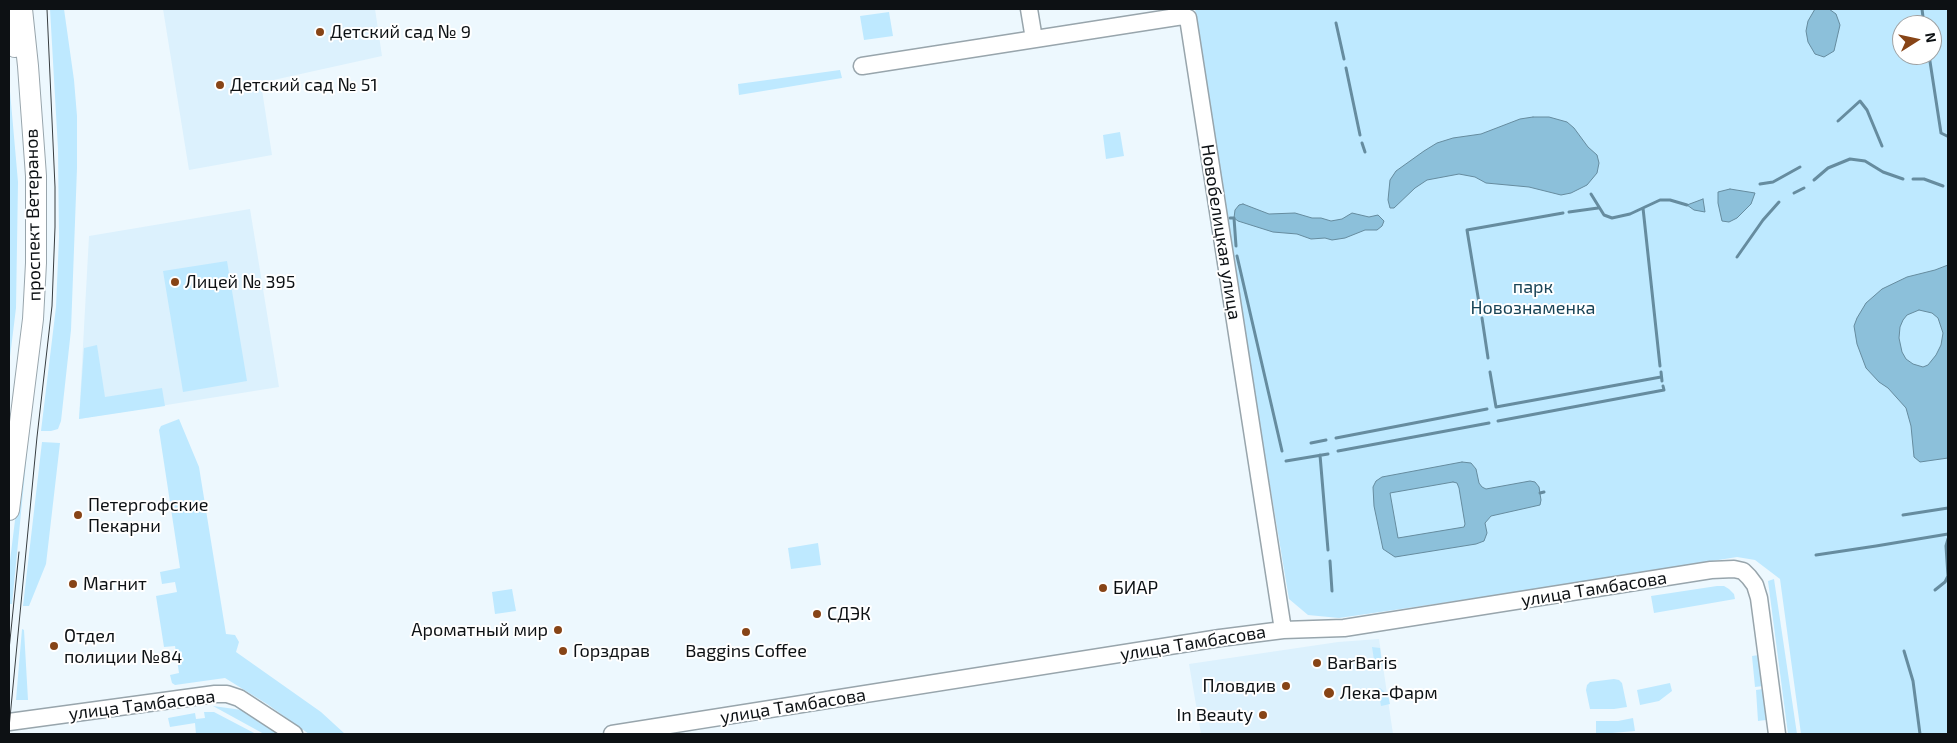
<!DOCTYPE html>
<meta charset="utf-8">
<style>
body{margin:0}
#map{position:relative;width:1957px;height:743px;overflow:hidden;background:#edf8fe;font-family:"Exo 2",sans-serif}
canvas{display:block}
.frame{position:absolute;inset:0;border:10px solid #0d1114;pointer-events:none}
.north{position:absolute;left:1892px;top:15px;width:50px;height:50px;box-sizing:border-box;background:#fff;border:1px solid #9ea0a1;border-radius:50%;rotate:80deg;font-size:14px;font-weight:700;line-height:20px;text-align:center;color:#0d1114}
.north::after{content:'';display:block;margin:auto;width:18px;height:22px;background:#874416;clip-path:polygon(50% 0,100% 100%,50% 72%,0 100%)}
</style>
<div id="map">
<canvas width="1957" height="743"></canvas>
<div class="frame"></div>
<div class="north">N</div>
</div>
<script>
const g = document.querySelector('canvas').getContext('2d');
g.lineJoin = 'round';
function fill(path, color) {
  g.fillStyle = color;
  g.fill(path, 'evenodd');
}
function toPath(rows) {
  const path = new Path2D();
  for (const r of rows) {
    path.moveTo(r[0], r[1]);
    for (let i = 2; i < r.length; i += 2) path.lineTo(r[i], r[i + 1]);
  }
  return path;
}
function stroke(path, color, width, dash) {
  g.strokeStyle = color;
  g.lineWidth = width;
  g.lineCap = dash ? 'butt' : 'round';
  g.setLineDash(dash || []);
  g.stroke(path);
}
function label(font, color, halo, rows, align = 'center') {
  g.font = font + ' "Exo 2",sans-serif';
  g.lineWidth = 4;
  g.setLineDash([]);
  g.textBaseline = 'middle';
  g.strokeStyle = halo;
  g.fillStyle = color;
  for (const [text, x, y, turn = 0] of rows) {
    g.save();
    g.translate(x, y);
    g.rotate((+turn || 0) * Math.PI / 180);
    g.textAlign = isNaN(turn) ? turn : align;
    if (halo) g.strokeText(text, 0, 0);
    g.fillText(text, 0, 0);
    g.restore();
  }
}
const built = toPath([
 [163,9,375,9,382,56,269,81,262,90,272,155,189,170],
 [250,209,279,387,79,419,89,236],
 [1379,639,1393,734,1201,734,1189,664,1338,642]
]);
const green = toPath([
 [50,9,64,9,74,80,77,116,77,168,71,330,61,421,58,429,51,431,41,431,56,307,59,237,58,149],
 [1195,9,1948,9,1948,734,1801,734,1780,579,1755,560,1737,557,1538,589,1339,618,1308,615,1289,599,1260,426],
 [1902,25,1932,25,1932,55,1902,55],
 [889,12,893,36,864,40,860,16],
 [840,70,842,78,739,95,738,84],
 [9,80,18,182,16,308,9,365],
 [1120,132,1124,156,1106,159,1103,135],
 [227,261,247,381,183,392,163,271],
 [97,345,105,397,162,388,165,406,79,419,84,348],
 [179,419,199,467,226,634,235,635,239,642,236,652,321,712,345,734,309,734,267,704,225,678,175,685,172,683,170,675,179,673,175,646,164,647,156,596,177,592,175,582,162,584,160,572,180,568,159,430,161,426],
 [28,442,12,604,9,604,9,569,24,447],
 [42,442,60,443,46,564,29,606,23,606],
 [818,543,821,565,791,569,788,548],
 [1774,579,1797,734,1788,734,1768,581],
 [1717,586,1724,586,1729,589,1734,594,1735,599,1654,613,1651,596],
 [512,589,516,611,495,614,492,592],
 [22,629,24,630,28,700,16,700],
 [1372,647,1380,648,1382,665,1375,666],
 [1759,655,1763,686,1755,687,1752,656],
 [1614,679,1619,680,1622,683,1627,707,1614,709,1590,709,1586,690,1587,685,1590,682],
 [1670,683,1672,691,1659,701,1640,705,1637,690],
 [1378,688,1380,688,1388,695,1390,704,1381,706],
 [1763,689,1766,720,1758,721,1756,690],
 [213,706,242,710,282,734,264,734],
 [204,712,214,712,256,734,196,734,195,723,170,727,168,718,195,713,196,719,205,718],
 [1633,718,1635,731,1612,733,1596,733,1596,721,1618,721]
]);
const water = toPath([
 [1815,9,1829,9,1836,14,1840,25,1834,51,1824,57,1815,54,1808,42,1806,31,1808,21,1815,9],
 [1533,117,1549,117,1567,122,1574,128,1588,147,1597,155,1599,163,1597,173,1587,185,1571,193,1561,195,1529,187,1486,183,1475,177,1459,174,1427,180,1415,188,1394,208,1390,208,1388,200,1390,180,1396,171,1424,151,1437,143,1453,138,1481,134,1520,119,1533,117],
 [1730,189,1755,193,1751,204,1737,218,1729,222,1722,221,1718,203,1718,192,1730,189],
 [1703,199,1705,212,1694,210,1687,205,1703,199],
 [1243,204,1269,214,1295,213,1312,218,1321,218,1331,221,1342,219,1352,213,1369,217,1378,215,1384,221,1382,226,1377,230,1365,230,1345,238,1332,240,1325,238,1311,239,1297,234,1273,232,1238,221,1234,218,1235,210,1239,205,1243,204],
 [1948,265,1948,458,1920,462,1914,457,1911,426,1906,408,1888,388,1879,382,1866,368,1857,344,1854,326,1857,318,1866,303,1882,289,1907,277,1935,270,1948,265],
 [1919,310,1932,313,1938,318,1943,333,1941,345,1936,355,1928,365,1923,367,1913,364,1906,359,1902,352,1899,338,1900,327,1903,320,1907,315,1919,310],
 [1462,462,1471,463,1476,469,1479,483,1482,487,1486,489,1530,481,1535,482,1539,487,1541,500,1540,505,1491,516,1485,523,1487,533,1484,541,1476,544,1395,557,1383,549,1374,506,1373,487,1376,481,1382,477,1462,462],
 [1453,482,1457,483,1459,488,1465,524,1464,527,1398,538,1390,493,1453,482]
]);
const stream = toPath([
 [1922,9,1924,25],
 [1336,23,1344,59],
 [1929,55,1941,133,1947,136],
 [1346,68,1360,135],
 [1838,121,1860,101,1867,110,1882,146],
 [1362,143,1365,152],
 [1913,179,1924,179,1943,186],
 [1814,180,1828,168,1850,159,1865,161,1883,172,1903,179],
 [1760,184,1773,182,1800,167],
 [1794,193,1804,188],
 [1591,194,1604,215,1612,218,1630,214,1660,200,1670,200,1687,205],
 [1643,208,1660,366],
 [1569,212,1598,208],
 [1230,218,1234,218,1236,246],
 [1237,256,1282,451],
 [1737,257,1763,220,1779,202],
 [1480,309,1467,230,1563,213],
 [1482,318,1488,358],
 [1490,372,1496,407,1661,377],
 [1661,372,1662,381],
 [1498,421,1664,390,1663,386],
 [1336,438,1487,409],
 [1311,443,1326,440],
 [1338,451,1489,423],
 [1320,455,1328,550],
 [1286,461,1328,454],
 [1540,493,1544,492],
 [1903,515,1948,508],
 [1816,555,1876,546,1948,534],
 [1330,561,1332,591],
 [1935,590,1945,582,1948,576,1946,546,1948,539],
 [1904,651,1913,681,1920,734]
]);
const minor = toPath([
 [1029,9,1034,39],
 [862,66,1183,16,1188,18,1283,630],
 [9,722,215,694,227,694,239,698,294,734],
 [612,734,1220,638,1283,630,1344,628,1711,570,1734,569,1743,571,1749,577,1755,585,1759,598,1777,734]
]);
const major = toPath([
 [9,12,15,47],
 [9,510,33,319,36,263,36,176,28,66,22,9]
]);
const tram = toPath([
 [9,650,19,552],
 [9,728,37,437,52,306,55,227,55,187,47,9]
]);
const markers = [
 [320,32,5,"#874416"],
 [220,85,5,"#874416"],
 [175,282,5,"#874416"],
 [78,515,5,"#874416"],
 [73,584,5,"#874416"],
 [1103,588,5,"#874416"],
 [817,614,5,"#874416"],
 [558,630,5,"#874416"],
 [746,632,5,"#874416"],
 [54,646,5,"#874416"],
 [563,651,5,"#874416"],
 [1317,663,5,"#874416"],
 [1286,686,5,"#874416"],
 [1329,693,6,"#874416"],
 [1263,715,5,"#874416"]
];
const poiNames = [
 ["Детский сад № 9",330,32],
 ["Детский сад № 51",230,85],
 ["Лицей № 395",185,282],
 ["Петергофские",88,505],
 ["Пекарни",88,526],
 ["Магнит",83,584],
 ["БИАР",1113,588],
 ["СДЭК",827,614],
 ["Ароматный мир",548,630,"right"],
 ["Отдел",64,636],
 ["полиции №84",64,657],
 ["Горздрав",573,651],
 ["Baggins Coffee",746,651,"center"],
 ["BarBaris",1327,663],
 ["Пловдив",1276,686,"right"],
 ["Лека-Фарм",1340,693],
 ["In Beauty",1253,715,"right"]
];
const streetNames = [
 ["проспект Ветеранов",33,215,-91],
 ["Новобелицкая улица",1221,232,81],
 ["улица Тамбасова",1594,589,-9],
 ["улица Тамбасова",1193,643,-9],
 ["улица Тамбасова",142,705,-7],
 ["улица Тамбасова",793,706,-9]
];
const parkNames = [
 ["парк",1533,287],
 ["Новознаменка",1533,308]
];
fill(built, '#dcf1fd');
fill(green, '#bee9ff');
fill(water, '#8cc0da');
stroke(water, '#668c9f', 1);
stroke(stream, '#668c9f', 3);
stroke(minor, '#98a5ac', 19);
stroke(major, '#98a5ac', 22);
stroke(minor, '#fff', 16);
stroke(major, '#fff', 20);
stroke(tram, '#383e41', 1);
for (const [x, y, r, color] of markers) {
  const dot = new Path2D();
  dot.arc(x, y, r, 0, 2 * Math.PI);
  g.fillStyle = color;
  g.fill(dot);
  stroke(dot, '#fff', 2);
}
label('18px', '#0d1114', '#fff', poiNames, 'left');
label('18px', '#0d1114', '#fff', streetNames);
label('18px', '#194457', '#fff', parkNames);
</script>
